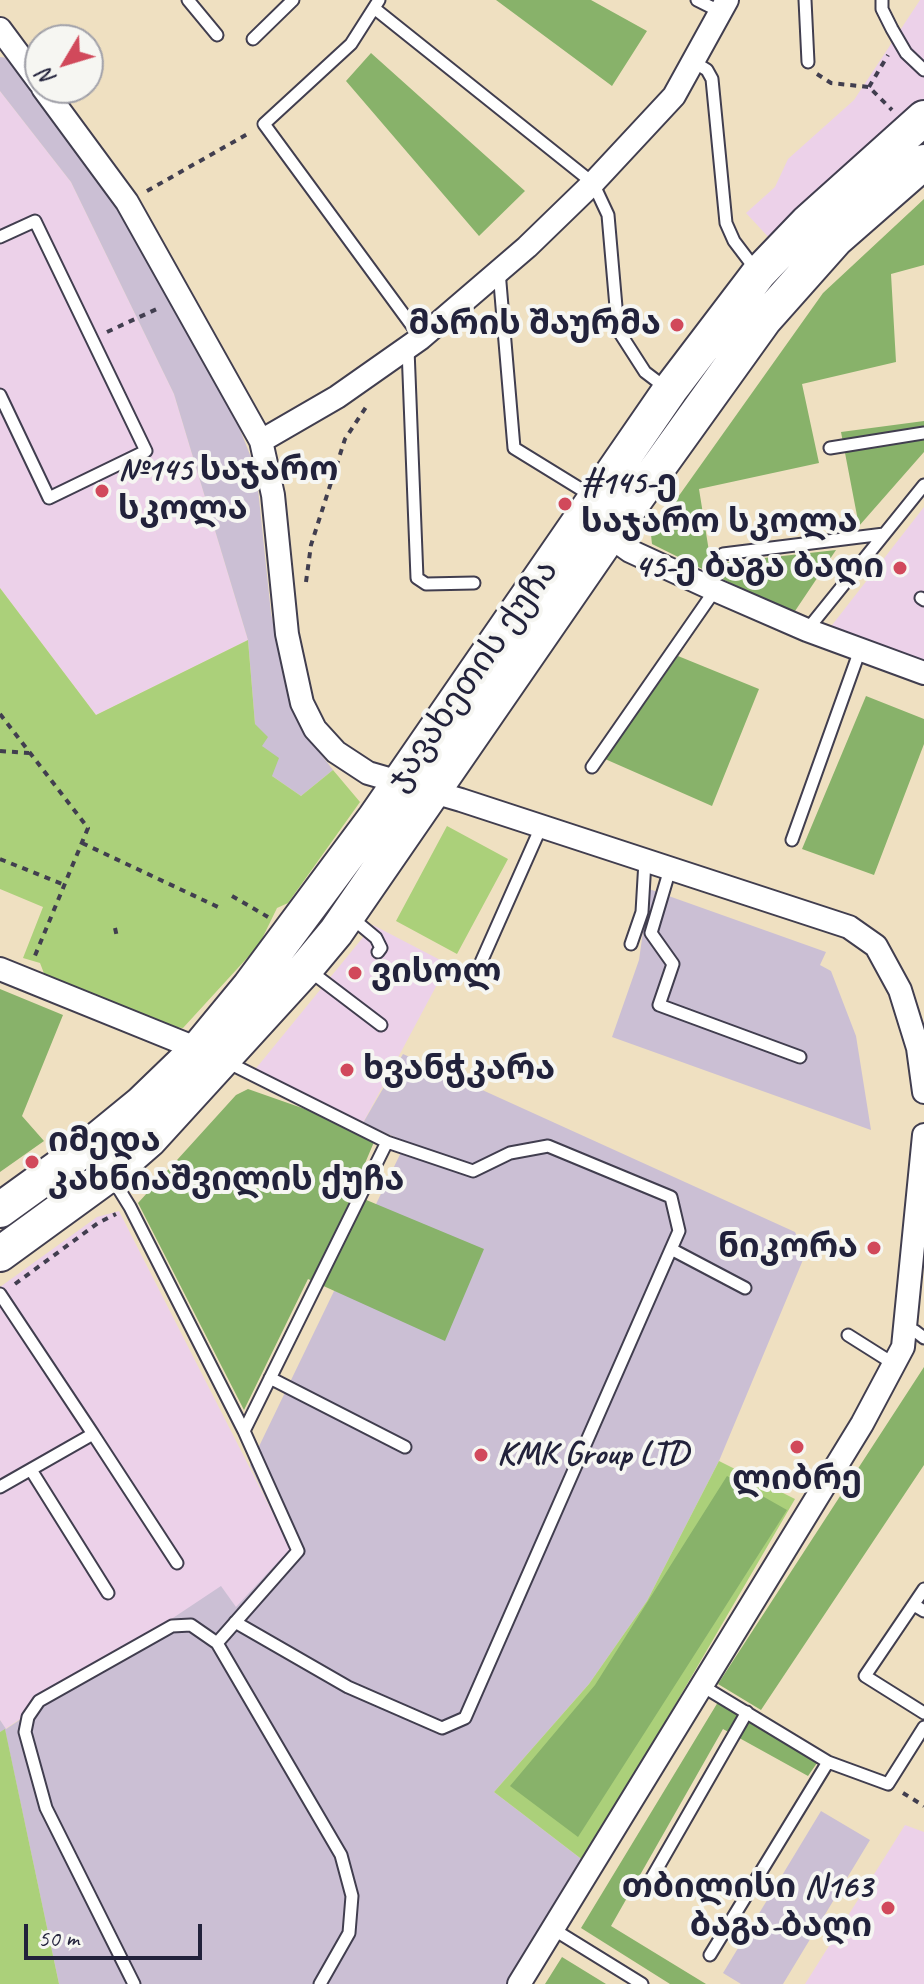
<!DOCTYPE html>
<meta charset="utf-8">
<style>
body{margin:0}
#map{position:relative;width:924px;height:1984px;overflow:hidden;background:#efe0c1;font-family:Caveat,sans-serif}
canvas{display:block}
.north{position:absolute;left:24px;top:24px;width:80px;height:80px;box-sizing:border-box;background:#f6f6f2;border:2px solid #a1a1a9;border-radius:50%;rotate:232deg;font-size:22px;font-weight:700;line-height:32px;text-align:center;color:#22223b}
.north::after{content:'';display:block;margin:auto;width:28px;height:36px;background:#d1495b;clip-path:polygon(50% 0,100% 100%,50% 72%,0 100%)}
.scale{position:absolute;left:24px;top:1924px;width:178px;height:36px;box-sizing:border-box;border:4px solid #22223b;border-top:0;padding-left:10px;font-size:24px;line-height:28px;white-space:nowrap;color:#22223b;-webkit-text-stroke:6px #f6f6f2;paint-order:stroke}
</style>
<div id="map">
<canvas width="924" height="1984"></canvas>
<div class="north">N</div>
<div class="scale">50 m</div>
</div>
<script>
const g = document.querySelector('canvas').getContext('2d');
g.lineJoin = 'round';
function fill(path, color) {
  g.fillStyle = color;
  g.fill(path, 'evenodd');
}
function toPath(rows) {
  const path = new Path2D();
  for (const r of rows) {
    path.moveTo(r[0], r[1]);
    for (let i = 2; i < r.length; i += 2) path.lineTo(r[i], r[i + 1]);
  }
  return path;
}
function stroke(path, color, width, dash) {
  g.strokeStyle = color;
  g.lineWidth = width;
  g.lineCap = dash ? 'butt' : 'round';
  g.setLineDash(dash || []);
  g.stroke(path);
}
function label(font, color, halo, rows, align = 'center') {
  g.font = font + ' Caveat,"Noto Sans Georgian",sans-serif';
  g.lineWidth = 8;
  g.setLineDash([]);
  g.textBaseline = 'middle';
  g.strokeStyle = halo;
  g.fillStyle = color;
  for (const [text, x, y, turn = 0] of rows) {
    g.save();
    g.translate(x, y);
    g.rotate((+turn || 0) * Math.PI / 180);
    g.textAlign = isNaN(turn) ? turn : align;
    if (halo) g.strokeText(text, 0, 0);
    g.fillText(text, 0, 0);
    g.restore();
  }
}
const built = toPath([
 [920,0,924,0,924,106,772,241,746,213,775,187,788,159,854,100],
 [0,91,71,182,174,394,248,640,96,715,0,588],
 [924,507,924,660,829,629],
 [373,925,448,964,363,1123,253,1072],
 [119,1211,291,1549,236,1608,221,1587,5,1729,0,1720,0,1287,97,1217],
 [905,1825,924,1832,924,1984,805,1984]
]);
const industrial = toPath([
 [0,57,9,58,23,69,117,208,239,427,256,470,271,613,287,686,310,740,333,770,301,796,272,776,262,746,255,724,248,640,174,394,71,182,0,91],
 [649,889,826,952,820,965,831,971,856,1036,871,1130,612,1037,639,960],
 [403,1054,795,1232,805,1255,719,1461,647,1601,589,1684,494,1792,584,1861,510,1984,59,1984,5,1730,0,1732,0,1720,6,1729,221,1586,236,1607,290,1549,250,1465,406,1142,363,1123],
 [821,1811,870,1840,783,1984,741,1984,723,1973]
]);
const green = toPath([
 [0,588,96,715,248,640,255,724,268,737,262,746,279,758,272,776,301,796,333,770,360,802,288,903,277,908,259,945,183,1028,165,1026,45,976,40,963,23,958,43,907,0,889],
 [447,826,508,859,457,954,396,921],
 [719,1461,795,1499,584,1861,494,1792,589,1684,647,1601],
 [5,1729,59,1984,0,1984,0,1732]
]);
const forest = toPath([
 [496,0,591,0,647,31,612,86],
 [371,53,525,191,479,236,346,81],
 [924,199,924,265,891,274,896,362,802,384,819,463,699,489,711,564,836,550,793,614,652,544,651,535,823,293],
 [924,421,924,452,859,526,841,432],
 [678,656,759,689,712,806,605,759],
 [866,696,924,719,924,744,874,875,802,849],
 [0,989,63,1015,22,1116,44,1141,0,1172],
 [248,1089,359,1128,374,1142,352,1194,484,1249,445,1341,308,1279,244,1410,138,1203,236,1095],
 [924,1367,924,1465,761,1710,718,1684],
 [727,1476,787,1510,578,1837,510,1786,595,1685],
 [718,1702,817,1763,808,1776,723,1729,611,1926,706,1984,670,1984,581,1928],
 [562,1957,606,1984,545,1984]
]);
const path = toPath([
 [817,74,831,83,869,87,892,110],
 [869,87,888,55],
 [147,191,251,132],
 [107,332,161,307],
 [306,582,311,545,345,439,368,404],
 [0,714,88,828,34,958],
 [0,751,29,753],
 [82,843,218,907],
 [0,859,62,884],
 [232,896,268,917],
 [115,928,117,937],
 [15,1284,98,1223,116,1214],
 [903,1793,924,1806]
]);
const lane = toPath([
 [188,0,217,35],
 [379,0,351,44,264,124,421,338],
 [697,0,721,12],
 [805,0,808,62],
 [882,0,882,9,892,29,906,53,924,70],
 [374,8,593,183,608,215,618,330,645,372,666,388],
 [253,39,293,0],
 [694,62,707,70,712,79,726,223,734,241,756,270],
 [0,237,35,221,146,451,49,498,0,395],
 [499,271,514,448,592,496],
 [408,349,417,578,426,584,474,583],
 [830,448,924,433],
 [723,554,884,534],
 [921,598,924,600],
 [807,630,924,485],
 [592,767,715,590],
 [792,840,860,650],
 [670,869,651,933,673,964,659,1005,800,1057],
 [352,918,376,938,381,948,378,952],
 [631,944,642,912,645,861],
 [478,969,541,827],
 [310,971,381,1025],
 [225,1061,387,1142,473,1171,510,1153,548,1146,671,1197,679,1231,465,1718,442,1728,348,1687,235,1622],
 [112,1178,130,1207,244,1431,298,1551,217,1643],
 [671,1249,745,1288],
 [0,1294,93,1434],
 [915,1331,924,1338],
 [848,1335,894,1364],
 [270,1378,405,1447],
 [244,1431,387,1142],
 [31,1470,108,1593],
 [0,1487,93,1434,177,1563],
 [924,1589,865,1676,924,1713],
 [914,1605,924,1611],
 [704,1687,828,1762,888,1784,924,1727],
 [650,1881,747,1712],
 [553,1929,642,1984],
 [710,1955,828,1762],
 [134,1984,46,1808,25,1732,28,1717,39,1701,172,1626,191,1625,217,1643,341,1855,352,1896,349,1933,320,1984]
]);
const street = toPath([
 [0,29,40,83],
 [43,88,127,202,261,441,273,495,287,634,302,703,315,729,336,752,368,773,461,800,849,927,876,946,900,990,918,1048,924,1092],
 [261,441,337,397,421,338,527,247,593,183,674,96,727,0],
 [609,536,630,551,715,590,807,630,924,673],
 [0,969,198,1049],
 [519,1984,862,1424,903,1347,924,1135]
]);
const primary = toPath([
 [0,1210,97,1140,141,1104,198,1049,250,986,375,818,670,390,759,273,807,223,924,118],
 [0,1254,110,1174,149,1140,306,968,336,932,609,536,764,320,836,239,924,162]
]);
const markers = [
 [677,325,8,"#d1495b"],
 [102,491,8,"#d1495b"],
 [565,504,8,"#d1495b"],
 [900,568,8,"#d1495b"],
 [355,973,8,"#d1495b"],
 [347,1070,8,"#d1495b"],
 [32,1162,8,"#d1495b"],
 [874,1248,8,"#d1495b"],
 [797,1447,8,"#d1495b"],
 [481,1455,8,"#d1495b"],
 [888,1908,8,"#d1495b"]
];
const poiNames = [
 ["მარის შაურმა",661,325,"right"],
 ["№145 საჯარო",118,471],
 ["სკოლა",118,510],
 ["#145-ე",581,484],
 ["საჯარო სკოლა",581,523],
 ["45-ე ბაგა ბაღი",884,568,"right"],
 ["ვისოლ",371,973],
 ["ხვანჭკარა",363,1070],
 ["იმედა",48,1142],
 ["კახნიაშვილის ქუჩა",48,1181],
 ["ნიკორა",858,1248,"right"],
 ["KMK Group LTD",497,1455],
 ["ლიბრე",797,1480,"center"],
 ["თბილისი N163",872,1888,"right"],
 ["ბაგა-ბაღი",872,1927,"right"]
];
const streetNames = [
 ["ჯავახეთის ქუჩა",473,676,-55]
];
fill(built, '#ecd1e9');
fill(industrial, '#cbbfd4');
fill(green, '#abd07a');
fill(forest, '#88b26a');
stroke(lane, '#413e4f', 15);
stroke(street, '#413e4f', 26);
stroke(primary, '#413e4f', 38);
stroke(path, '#413e4f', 4, [6, 6]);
stroke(lane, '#fff', 11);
stroke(street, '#fff', 22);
stroke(primary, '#fff', 34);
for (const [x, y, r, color] of markers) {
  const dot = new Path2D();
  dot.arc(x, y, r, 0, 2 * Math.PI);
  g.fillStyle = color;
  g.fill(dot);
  stroke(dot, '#f6f6f2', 3);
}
label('bold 34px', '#22223b', '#f6f6f2', poiNames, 'left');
label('34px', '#22223b', '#f6f6f2', streetNames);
</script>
